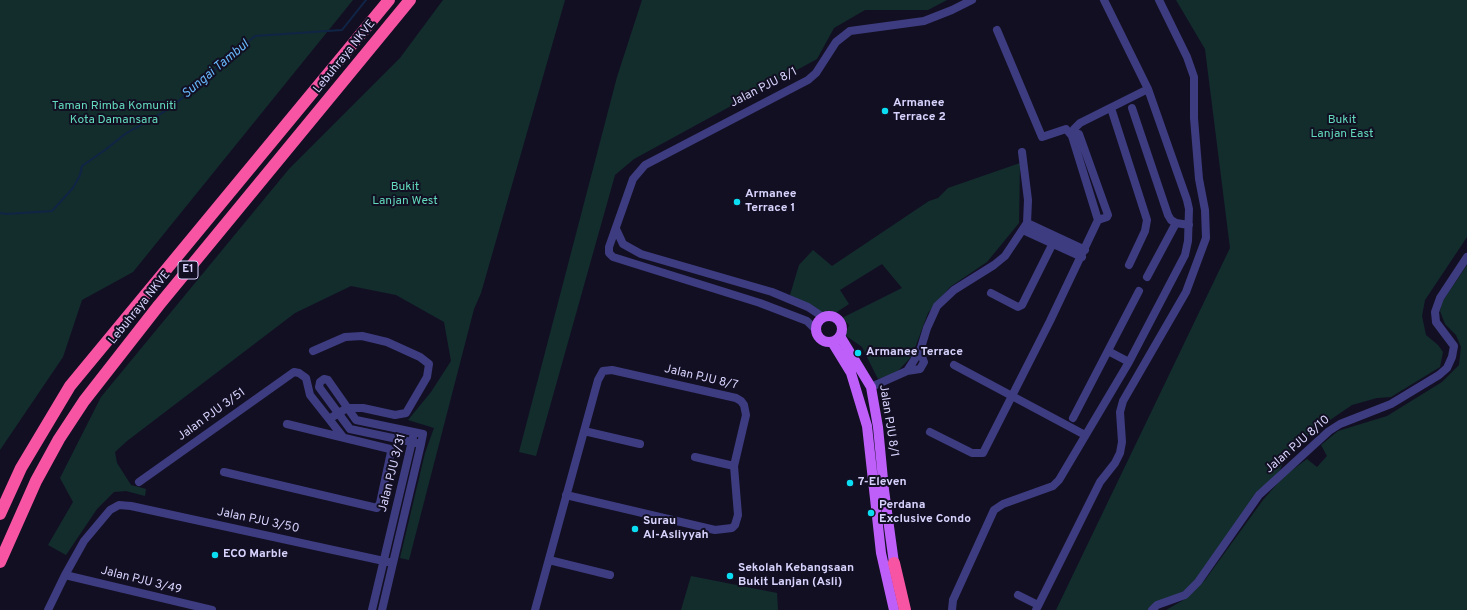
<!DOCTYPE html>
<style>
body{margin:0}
canvas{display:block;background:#120f23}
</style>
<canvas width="1467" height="610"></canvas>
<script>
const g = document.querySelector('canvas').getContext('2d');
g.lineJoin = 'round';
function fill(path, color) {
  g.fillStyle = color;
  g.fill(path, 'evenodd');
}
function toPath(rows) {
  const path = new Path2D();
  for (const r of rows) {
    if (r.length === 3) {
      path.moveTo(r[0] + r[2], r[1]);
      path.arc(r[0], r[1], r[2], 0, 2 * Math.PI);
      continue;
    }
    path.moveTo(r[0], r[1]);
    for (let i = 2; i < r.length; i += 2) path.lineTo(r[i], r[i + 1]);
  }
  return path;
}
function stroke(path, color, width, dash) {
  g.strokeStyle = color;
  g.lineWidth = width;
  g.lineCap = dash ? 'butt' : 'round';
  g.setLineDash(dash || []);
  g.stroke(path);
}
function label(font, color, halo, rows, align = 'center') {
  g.font = font + ' Overpass,sans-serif';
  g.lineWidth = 4;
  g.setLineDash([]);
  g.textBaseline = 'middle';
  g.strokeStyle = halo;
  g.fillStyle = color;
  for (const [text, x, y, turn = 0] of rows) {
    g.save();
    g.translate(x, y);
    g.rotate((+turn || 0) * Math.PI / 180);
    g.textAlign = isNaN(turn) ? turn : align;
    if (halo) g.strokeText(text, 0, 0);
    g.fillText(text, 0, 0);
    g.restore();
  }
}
const green = toPath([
 [0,0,353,0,133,272,82,300,63,357,0,450],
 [443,0,565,0,481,293,474,309,409,560,400,558,425,453,434,428,408,420,431,392,451,361,444,322,396,295,351,286,295,313,127,441,115,452,117,463,131,485,146,489,145,496,126,491,114,492,97,509,66,555,48,545,73,502,60,478,101,397,289,169,400,58],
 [642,0,947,0,928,10,865,10,834,28,817,59,634,159,615,175,536,456,519,452,617,77],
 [1176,0,1467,0,1467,237,1425,300,1422,316,1426,335,1438,345,1443,352,1440,367,1391,397,1377,398,1352,405,1314,431,1286,455,1280,470,1248,506,1188,590,1157,602,1151,610,1056,610,1230,248,1205,49],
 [1020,163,1019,223,987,262,950,287,928,313,912,356,896,373,878,379,862,347,845,335,849,325,842,318,902,288,882,264,840,290,849,304,834,314,824,313,790,295,799,265,813,250,832,266,929,201,938,198,948,188],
 [1467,265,1467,610,1166,610,1187,598,1205,580,1263,500,1284,476,1307,459,1317,467,1327,456,1321,445,1338,431,1387,416,1442,382,1459,365,1461,347,1456,335,1445,324,1440,311,1442,302],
 [691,576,777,593,778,610,681,610]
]);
const stream = toPath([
 [0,213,7,214,52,211,73,188,80,175,82,166,105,150,125,134,169,109,255,36,342,30,366,0]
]);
const minor = toPath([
 [997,30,1042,137,1066,129,1072,136],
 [1111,108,1147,220,1145,231,1129,265],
 [1132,108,1168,215,1171,220,1176,223,1189,225],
 [1079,134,1108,215,1107,217,1098,220],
 [1027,223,1085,250],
 [616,229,623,244,641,254,772,292,808,307,823,317],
 [1023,230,1082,257],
 [1147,277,1176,223],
 [991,293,1018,307,1022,305,1053,243],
 [815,329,807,321,760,303,613,257,609,253,609,247,633,179,645,165,808,80,816,73,836,42,850,31,924,21,952,10,972,0],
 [313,351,345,337,362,336,387,342,420,357,429,364,427,377,406,413,395,415,363,408,347,408,329,419,343,437],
 [1108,351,1129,362],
 [954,365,1085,435],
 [907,371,920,351,927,328,937,306,954,290,994,265,1005,256,1027,223,1028,200,1022,152],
 [871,387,907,371,920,369,924,362,920,351],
 [1073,418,1139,291],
 [584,431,640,444],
 [930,432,972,453,983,453,1050,321,1098,220,1072,136,1074,129,1080,123,1148,89],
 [695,457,734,466],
 [224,472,377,508,380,503,391,452,390,449,287,424],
 [139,482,294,372,299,373,306,378,310,395,329,419],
 [549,560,610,575],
 [65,575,212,610],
 [1018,595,1038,605],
 [48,610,65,575,84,541,110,510,119,505,131,506,393,563],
 [372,610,413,437],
 [382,610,393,563,421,444,423,434,356,420,328,380,324,379,320,382,319,387,350,429,421,444],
 [535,610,598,380,603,371,612,370,736,398,741,401,744,405,746,415,734,466,738,515,735,525,732,528,715,530,566,495],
 [952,610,953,600,994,510,1003,504,1053,486,1059,480,1129,362,1185,255,1188,241,1189,209,1187,200,1148,89,1104,0],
 [1036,610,1100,482,1115,463,1120,453,1122,442,1120,412,1123,401,1186,292,1206,238,1205,210,1199,179,1194,118,1194,77,1187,57,1159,0],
 [1152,610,1157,605,1185,595,1198,582,1259,495,1329,431,1340,424,1391,404,1439,375,1447,368,1452,357,1454,346,1436,322,1435,312,1440,298,1467,257]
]);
const major = toPath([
 [829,329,13],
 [840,336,871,387,878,427,884,490,894,563,896,571],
 [832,342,851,373,867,426,881,553,894,610]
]);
const highway = toPath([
 [0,514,21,468,70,386,389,0],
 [0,562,36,481,59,439,84,401,159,305,410,0],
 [894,563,905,610]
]);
const markers = [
 [885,111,4,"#0bdef2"],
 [737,202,4,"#0bdef2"],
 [858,353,4,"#0bdef2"],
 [850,483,4,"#0bdef2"],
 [871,513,4,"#0bdef2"],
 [635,529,4,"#0bdef2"],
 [215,555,4,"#0bdef2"],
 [730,576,4,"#0bdef2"]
];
const shields = [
 [188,270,20]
];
const shieldNames = [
 ["E1",188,270]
];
const streetNames = [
 ["Lebuhraya NKVE",345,57,-51],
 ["Jalan PJU 8/1",764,88,-27],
 ["Lebuhraya NKVE",140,308,-51],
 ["Jalan PJU 8/7",701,378,13],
 ["Jalan PJU 3/51",212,415,-36],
 ["Jalan PJU 8/1",888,421,81],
 ["Jalan PJU 8/10",1298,445,-41],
 ["Jalan PJU 3/31",393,473,-76],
 ["Jalan PJU 3/50",258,521,12],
 ["Jalan PJU 3/49",141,581,14]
];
const poiNames = [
 ["Armanee",893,104],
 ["Terrace 2",893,118],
 ["Armanee",745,195],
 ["Terrace 1",745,209],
 ["Armanee Terrace",866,353],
 ["7-Eleven",858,483],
 ["Perdana",879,506],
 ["Exclusive Condo",879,520],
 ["Surau",643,522],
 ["Al-Asliyyah",643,536],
 ["ECO Marble",223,555],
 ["Sekolah Kebangsaan",738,569],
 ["Bukit Lanjan (Asli)",738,583]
];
const parkNames = [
 ["Taman Rimba Komuniti",114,107],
 ["Kota Damansara",114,121],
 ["Bukit",1342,121],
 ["Lanjan East",1342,135],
 ["Bukit",405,188],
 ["Lanjan West",405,202]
];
const waterNames = [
 ["Sungai Tambul",216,70,-40]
];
fill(green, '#122d2c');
stroke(stream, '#102546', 2);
stroke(minor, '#3e3c80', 8);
stroke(major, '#bd5ff8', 10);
stroke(highway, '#f854a4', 12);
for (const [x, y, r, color] of markers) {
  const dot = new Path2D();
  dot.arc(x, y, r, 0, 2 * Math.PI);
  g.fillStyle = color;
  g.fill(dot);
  stroke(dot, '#120f23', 1.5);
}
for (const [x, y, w] of shields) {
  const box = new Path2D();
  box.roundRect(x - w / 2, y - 9, w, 18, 3);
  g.fillStyle = '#120f23';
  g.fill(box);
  stroke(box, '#d7d3fd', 1);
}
label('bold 11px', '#d7d3fd', null, shieldNames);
label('12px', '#d7d3fd', '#120f23', streetNames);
label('bold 12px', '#d7d3fd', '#120f23', poiNames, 'left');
label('12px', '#62dabb', '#120f23', parkNames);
label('italic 13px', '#66b6f8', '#120f23', waterNames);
</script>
